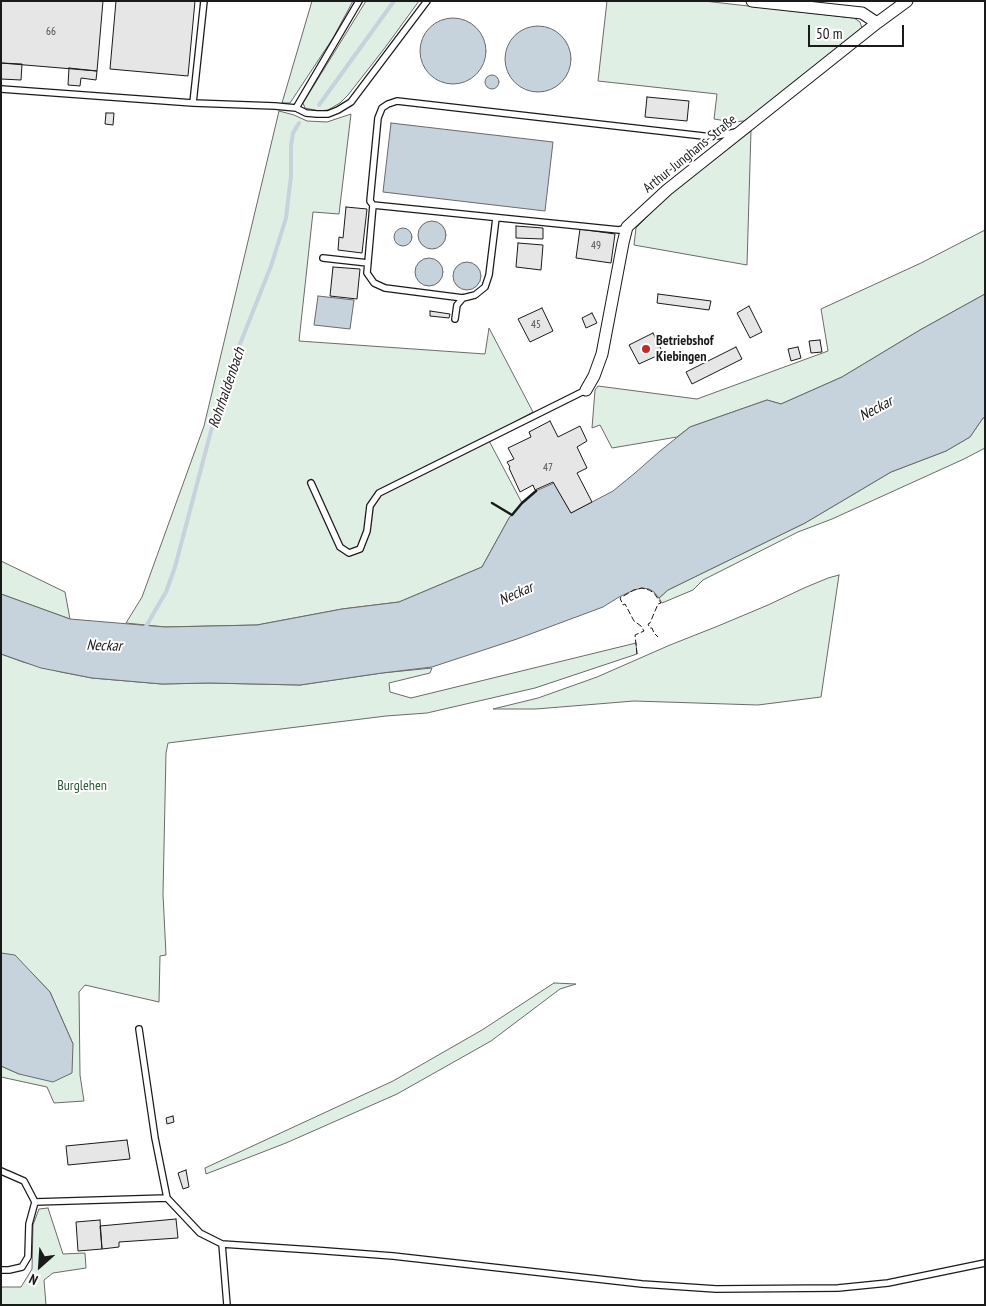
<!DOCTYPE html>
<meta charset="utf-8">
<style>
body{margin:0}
#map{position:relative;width:986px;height:1306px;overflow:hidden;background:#fff;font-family:"PT Sans Narrow",sans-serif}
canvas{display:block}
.frame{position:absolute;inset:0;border:2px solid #1a1a1a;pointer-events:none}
.north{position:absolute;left:15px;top:1241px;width:50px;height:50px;-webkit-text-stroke:4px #fff;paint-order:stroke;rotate:206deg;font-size:14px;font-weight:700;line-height:20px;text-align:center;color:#1a1a1a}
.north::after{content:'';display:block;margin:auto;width:18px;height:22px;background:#1a1a1a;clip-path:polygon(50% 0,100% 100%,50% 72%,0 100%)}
.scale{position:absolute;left:808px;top:25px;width:96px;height:22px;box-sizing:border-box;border:2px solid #1a1a1a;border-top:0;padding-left:6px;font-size:15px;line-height:18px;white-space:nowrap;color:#1a1a1a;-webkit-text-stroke:4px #fff;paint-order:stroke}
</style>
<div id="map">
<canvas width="986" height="1306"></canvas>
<div class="frame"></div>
<div class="north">N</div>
<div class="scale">50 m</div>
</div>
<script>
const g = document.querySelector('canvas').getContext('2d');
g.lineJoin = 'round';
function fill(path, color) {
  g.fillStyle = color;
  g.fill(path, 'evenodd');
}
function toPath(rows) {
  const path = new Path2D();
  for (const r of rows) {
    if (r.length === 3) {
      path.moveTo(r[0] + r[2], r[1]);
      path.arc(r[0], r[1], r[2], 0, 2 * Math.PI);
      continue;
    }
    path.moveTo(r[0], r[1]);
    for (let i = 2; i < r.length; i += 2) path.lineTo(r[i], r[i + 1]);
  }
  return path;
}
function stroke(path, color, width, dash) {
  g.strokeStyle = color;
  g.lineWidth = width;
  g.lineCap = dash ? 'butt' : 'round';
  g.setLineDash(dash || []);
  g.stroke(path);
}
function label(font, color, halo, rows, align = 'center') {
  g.font = font + ' "PT Sans Narrow",sans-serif';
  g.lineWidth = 4;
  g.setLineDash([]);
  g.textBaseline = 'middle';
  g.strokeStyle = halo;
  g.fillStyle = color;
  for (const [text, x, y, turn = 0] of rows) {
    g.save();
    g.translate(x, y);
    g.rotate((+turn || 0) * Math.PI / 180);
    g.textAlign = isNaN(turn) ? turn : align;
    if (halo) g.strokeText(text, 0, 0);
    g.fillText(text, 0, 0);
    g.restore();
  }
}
const green = toPath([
 [312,1,353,1,333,38,290,103,282,103,312,1],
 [366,1,419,1,384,49,348,95,340,103,328,110,319,111,305,108,303,103,366,1],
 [607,1,704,1,854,18,860,22,862,28,754,114,744,121,732,122,714,119,717,94,598,81,607,1],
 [279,111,294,115,307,121,327,122,351,114,339,214,313,212,299,341,485,354,489,328,533,412,487,437,522,503,509,518,482,567,399,602,342,609,257,625,165,627,126,623,142,597,204,426,279,111],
 [751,131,747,265,634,245,636,228,670,194,751,131],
 [985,230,985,294,920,330,842,377,781,404,767,400,690,427,677,437,612,448,600,425,592,428,595,390,598,386,697,399,828,351,821,309,921,263,985,230],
 [985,417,985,448,964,459,832,519,798,532,703,580,693,590,662,603,659,598,668,590,805,523,891,472,946,451,970,437,983,418,985,417],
 [1,561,65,592,70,619,1,594,1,561],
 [839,575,821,697,758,705,634,701,536,709,493,709,538,698,597,677,670,645,718,626,768,605,804,588,828,578,839,575],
 [636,643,637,654,535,688,427,713,386,716,168,743,166,753,163,894,166,955,160,956,159,1002,85,985,79,992,80,1075,84,1101,54,1103,47,1087,1,1077,1,1066,19,1074,73,1044,50,992,32,973,1,966,1,654,23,662,61,672,92,678,162,684,209,683,300,685,382,673,432,668,430,673,389,683,390,692,411,698,636,643],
 [554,983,576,984,560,989,491,1041,397,1094,286,1143,206,1174,205,1168,393,1081,482,1030,554,983],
 [48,1208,63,1254,85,1253,86,1268,53,1273,44,1280,46,1305,1,1305,1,1287,21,1287,32,1269,33,1225,39,1209,48,1208]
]);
const water = toPath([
 [453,51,33],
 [538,59,33],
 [492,82,7],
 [391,123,553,142,545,211,383,192,391,123],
 [432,235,14],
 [403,237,9],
 [429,272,14],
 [467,276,14],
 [985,294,985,417,983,418,970,437,946,451,891,472,805,523,668,590,659,598,654,592,649,589,642,588,634,590,619,597,603,607,517,639,432,667,382,673,300,685,209,683,162,684,92,678,41,668,1,654,1,594,70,619,165,627,257,625,342,609,399,602,482,567,509,518,522,503,536,491,554,483,571,513,613,491,635,473,660,451,690,427,767,400,781,404,842,377,920,330,985,294],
 [318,296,354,300,350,329,314,325,318,296],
 [1,953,15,955,50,992,73,1044,72,1073,53,1082,19,1074,1,1066,1,953]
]);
const stream = toPath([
 [319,105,394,1],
 [145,628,166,592,175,567,211,431,236,354,271,266,286,218,291,176,291,146,293,133,299,123]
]);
const building = toPath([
 [1,1,103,1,97,71,1,63,1,1],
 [116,1,195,1,188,76,110,69,116,1],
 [1,63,22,64,21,80,1,79,1,63],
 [69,68,97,71,96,80,81,78,80,86,68,85,69,68],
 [647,97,689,101,687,121,645,117,647,97],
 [106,113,114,113,113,125,105,124,106,113],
 [346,207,367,209,362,253,338,250,339,237,343,238,346,207],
 [516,226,543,228,543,239,516,238,516,226],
 [580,229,615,234,611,263,576,258,580,229],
 [518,243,543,245,541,270,516,267,518,243],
 [333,267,360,269,357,299,330,296,333,267],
 [658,294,711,301,709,310,657,303,658,294],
 [749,306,762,332,750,338,737,313,749,306],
 [542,308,553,331,530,342,518,319,542,308],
 [430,311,450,314,449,318,430,316,430,311],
 [592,313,597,323,586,328,582,318,592,313],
 [653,333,663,353,639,364,629,345,653,333],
 [820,340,822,352,811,353,809,341,820,340],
 [736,347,742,359,692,384,686,372,736,347],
 [798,347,801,358,791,361,788,349,798,347],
 [550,421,558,437,580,426,587,441,577,447,587,468,577,473,592,502,571,513,553,482,535,490,533,485,520,492,509,468,510,467,507,462,514,459,508,448,531,437,529,432,550,421],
 [173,1116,174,1122,167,1124,166,1118,173,1116],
 [127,1140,130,1159,68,1165,66,1146,127,1140],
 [186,1170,189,1187,183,1189,178,1173,186,1170],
 [176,1219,178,1238,119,1242,119,1247,102,1249,100,1226,176,1219],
 [100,1220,102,1249,78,1251,76,1222,100,1220]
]);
const lane = toPath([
 [204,1,193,103,275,106,296,108,306,113,317,114,328,114,338,110,351,102,427,1],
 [1,89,193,103],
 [296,108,359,1],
 [373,205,370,201,378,118,382,108,388,104,397,101,712,137,736,132],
 [496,218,489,275,485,287,475,295,463,298,385,288,374,283,367,273,373,205,619,230,627,228],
 [323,258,368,263],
 [455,319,457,305,463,298],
 [311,483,340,547,349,553,360,549,367,531,370,506,379,493,586,390],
 [139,1029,155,1138,167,1198],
 [1,1171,24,1181,35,1202,167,1198,200,1233,222,1244,313,1250,393,1256,642,1284,716,1289,838,1288,888,1283,985,1263],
 [222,1244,227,1305],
 [1,1270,9,1270,22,1267,28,1257,29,1224,35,1202]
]);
const street = toPath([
 [752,1,862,13,877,23],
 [586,390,594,376,602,354,623,243,627,227,667,190,877,23,907,1]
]);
const fence = toPath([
 [637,654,635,635,644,631,641,626,634,621,625,604,623,605,620,598,634,590,642,588,649,590,654,593,661,603,658,604,650,623,648,624,650,628,652,628,654,633,658,637]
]);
const wall = toPath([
 [492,503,512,515,522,503,536,491]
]);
const markers = [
 [646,349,5,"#c62828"]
];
const numberNames = [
 ["66",51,32],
 ["49",596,246],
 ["45",536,325],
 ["47",548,468]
];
const streetNames = [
 ["Arthur-Junghans-Straße",690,154,-39]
];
const poiNames = [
 ["Betriebshof",656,341],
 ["Kiebingen",656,357]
];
const parkNames = [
 ["Burglehen",82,786]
];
const waterNames = [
 ["Rohrhaldenbach",227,388,-71],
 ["Neckar",876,409,-28],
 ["Neckar",516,594,-24],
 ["Neckar",104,646,2]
];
fill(green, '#e0efe3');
stroke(green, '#6a6a6a', 1);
fill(water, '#c6d2dc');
stroke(water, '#6a6a6a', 1);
stroke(stream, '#c6d2dc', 4);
fill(building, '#e6e6e6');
stroke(building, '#1a1a1a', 1);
stroke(lane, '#1a1a1a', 8);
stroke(street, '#1a1a1a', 13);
stroke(lane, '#fff', 5.5);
stroke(street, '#fff', 11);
stroke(fence, '#1a1a1a', 1, [6, 2.5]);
stroke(wall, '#1a1a1a', 2.5);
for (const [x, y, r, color] of markers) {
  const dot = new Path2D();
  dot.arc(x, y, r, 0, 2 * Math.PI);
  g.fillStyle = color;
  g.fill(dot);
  stroke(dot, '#fff', 2);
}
label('11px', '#4d4d4d', null, numberNames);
label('14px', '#1a1a1a', '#fff', streetNames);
label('bold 14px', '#1a1a1a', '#fff', poiNames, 'left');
label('14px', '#2b5a34', '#fff', parkNames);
label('italic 15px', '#1a1a1a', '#fff', waterNames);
</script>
